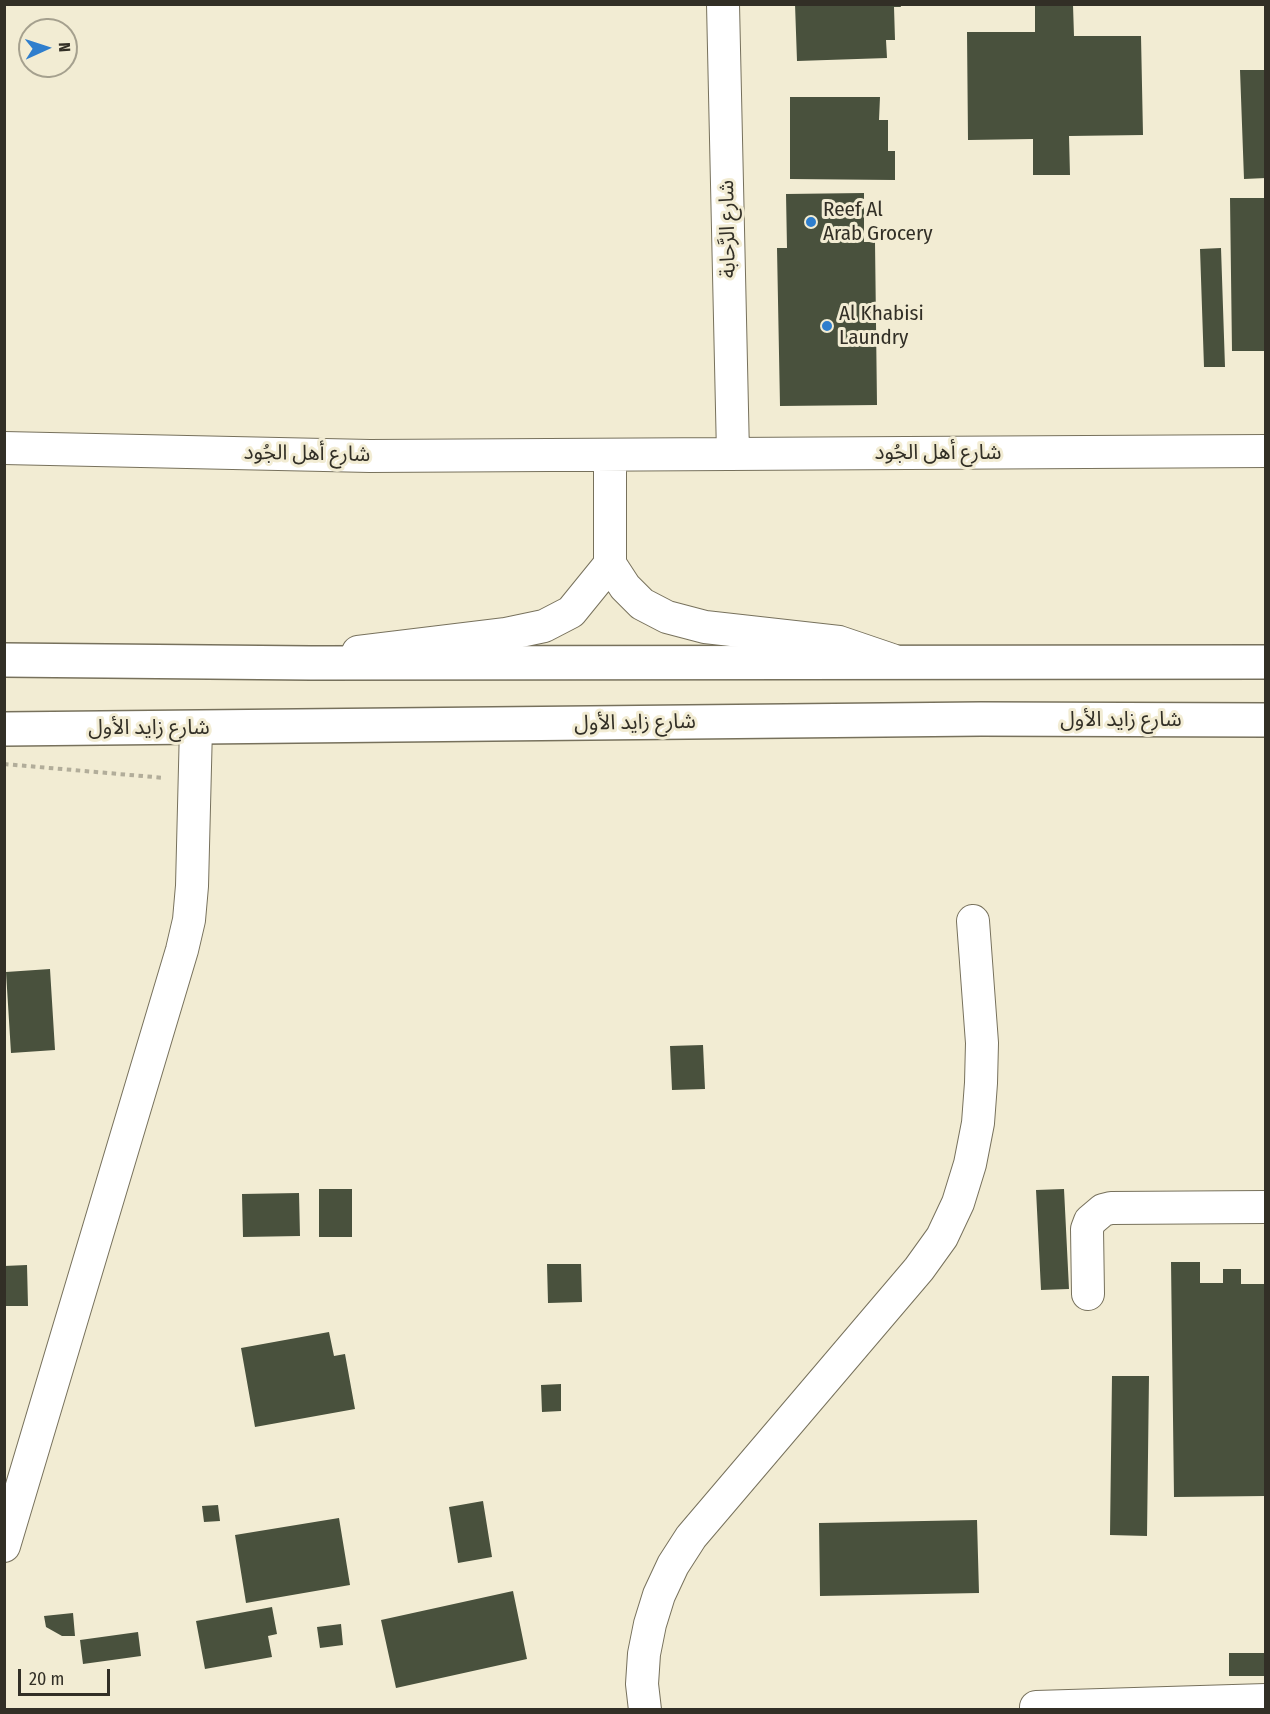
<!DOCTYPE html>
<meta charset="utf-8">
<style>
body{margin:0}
#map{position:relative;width:1270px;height:1714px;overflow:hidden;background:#f2ecd3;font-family:"Fira Sans Condensed",sans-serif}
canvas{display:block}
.frame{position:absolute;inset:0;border:6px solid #322f26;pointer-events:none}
.north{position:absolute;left:18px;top:18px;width:60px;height:60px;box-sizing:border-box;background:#f2ecd3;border:2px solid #a5a08e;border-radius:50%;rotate:87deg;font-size:16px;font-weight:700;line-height:24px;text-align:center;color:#322f26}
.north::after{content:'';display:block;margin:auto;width:21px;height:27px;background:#2f7ecd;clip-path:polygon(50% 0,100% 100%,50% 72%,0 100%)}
.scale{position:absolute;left:18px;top:1669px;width:92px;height:27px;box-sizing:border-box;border:3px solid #322f26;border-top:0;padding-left:8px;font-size:18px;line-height:21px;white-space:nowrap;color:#322f26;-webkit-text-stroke:4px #f2ecd3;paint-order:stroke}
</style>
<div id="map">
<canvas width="1270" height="1714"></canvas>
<div class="frame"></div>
<div class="north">N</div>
<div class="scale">20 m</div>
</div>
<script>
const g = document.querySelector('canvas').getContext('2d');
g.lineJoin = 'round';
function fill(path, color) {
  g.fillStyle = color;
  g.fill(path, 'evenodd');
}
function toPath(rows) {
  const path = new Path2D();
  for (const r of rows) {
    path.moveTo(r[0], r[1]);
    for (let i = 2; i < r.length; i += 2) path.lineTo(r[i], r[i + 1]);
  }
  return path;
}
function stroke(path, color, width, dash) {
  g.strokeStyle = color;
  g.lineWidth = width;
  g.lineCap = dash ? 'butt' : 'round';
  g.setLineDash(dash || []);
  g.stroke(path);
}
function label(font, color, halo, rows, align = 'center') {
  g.font = font + ' "Fira Sans Condensed","Noto Sans Arabic",sans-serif';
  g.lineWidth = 6;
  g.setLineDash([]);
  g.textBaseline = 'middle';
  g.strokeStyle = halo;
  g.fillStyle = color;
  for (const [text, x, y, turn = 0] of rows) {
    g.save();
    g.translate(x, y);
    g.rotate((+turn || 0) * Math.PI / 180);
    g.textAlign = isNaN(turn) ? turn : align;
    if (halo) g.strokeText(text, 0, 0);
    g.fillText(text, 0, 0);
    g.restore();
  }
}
const building = toPath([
 [795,4,900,4,901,7,894,7,895,40,886,40,887,58,797,61],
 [1035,5,1073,5,1074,36,1141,36,1143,135,1069,136,1070,175,1033,175,1033,139,968,140,967,32,1035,32],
 [1240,70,1266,70,1266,178,1244,179],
 [790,97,880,97,879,120,888,120,888,151,895,151,895,180,790,179],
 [864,193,864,242,875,242,877,405,780,406,777,248,787,248,786,194],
 [1230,198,1266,198,1266,351,1232,351],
 [1221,248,1225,367,1204,367,1200,249],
 [50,969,55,1050,11,1053,6,972],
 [703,1045,705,1089,672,1090,670,1046],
 [319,1189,352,1189,352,1237,319,1237],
 [1064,1189,1069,1289,1041,1290,1036,1190],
 [299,1193,300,1236,243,1237,242,1194],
 [1171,1262,1200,1262,1200,1283,1223,1283,1223,1269,1241,1269,1241,1284,1266,1284,1266,1496,1174,1497],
 [547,1264,581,1264,582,1302,548,1303],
 [27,1265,28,1306,4,1306,4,1266],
 [329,1332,334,1356,345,1354,355,1409,255,1427,241,1348],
 [1112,1376,1149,1376,1147,1536,1110,1535],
 [561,1384,561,1411,542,1412,541,1385],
 [483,1501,492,1557,458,1563,449,1507],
 [218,1505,220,1521,204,1522,202,1506],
 [339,1518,350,1585,246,1603,235,1535],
 [977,1520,979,1593,820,1596,819,1523],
 [513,1591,527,1659,396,1688,381,1620],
 [272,1607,277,1634,268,1636,272,1657,205,1669,196,1621],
 [73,1613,75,1636,62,1636,46,1627,44,1616],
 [341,1624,343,1645,320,1648,317,1627],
 [138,1632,141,1656,83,1664,80,1640],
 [1229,1653,1266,1653,1266,1676,1229,1676]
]);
const path = toPath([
 [4,764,165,778]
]);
const minor = toPath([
 [723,4,733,454],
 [4,448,370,456,1266,451],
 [610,455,610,564,625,587,642,604,667,617,705,627,839,642,892,660],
 [358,652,506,634,544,626,571,612,610,564],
 [1088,1294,1087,1229,1090,1221,1103,1210,1111,1208,1266,1207],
 [4,1546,182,950,189,920,192,886,196,727],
 [1036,1707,1266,1700],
 [645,1710,642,1684,644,1654,650,1624,659,1595,673,1565,691,1537,919,1269,942,1237,958,1203,970,1164,978,1123,981,1083,982,1043,973,921]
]);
const major = toPath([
 [4,660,311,663,1266,662],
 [4,729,981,719,1266,720]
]);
const markers = [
 [811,222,6,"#2f7ecd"],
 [827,326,6,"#2f7ecd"]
];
const poiNames = [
 ["Reef Al",823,210],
 ["Arab Grocery",823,234],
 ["Al Khabisi",839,314],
 ["Laundry",839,338]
];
const streetNames = [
 ["شارع الرَّحابة",728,229,-91],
 ["شارع أهل الجُود",938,453],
 ["شارع أهل الجُود",307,454,1],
 ["شارع زايد الأول",1121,720],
 ["شارع زايد الأول",635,723,-1],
 ["شارع زايد الأول",149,728]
];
fill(building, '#49513d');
stroke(minor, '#77715c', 34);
stroke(major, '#77715c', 36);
stroke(path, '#b2ad9a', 4, [4.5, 4.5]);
stroke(minor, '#fff', 32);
stroke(major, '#fff', 33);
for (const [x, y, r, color] of markers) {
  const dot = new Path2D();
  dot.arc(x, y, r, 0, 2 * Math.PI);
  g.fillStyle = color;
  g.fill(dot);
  stroke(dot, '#f2ecd3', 2);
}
label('21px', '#322f26', '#f2ecd3', poiNames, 'left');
label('21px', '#322f26', '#f2ecd3', streetNames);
</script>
